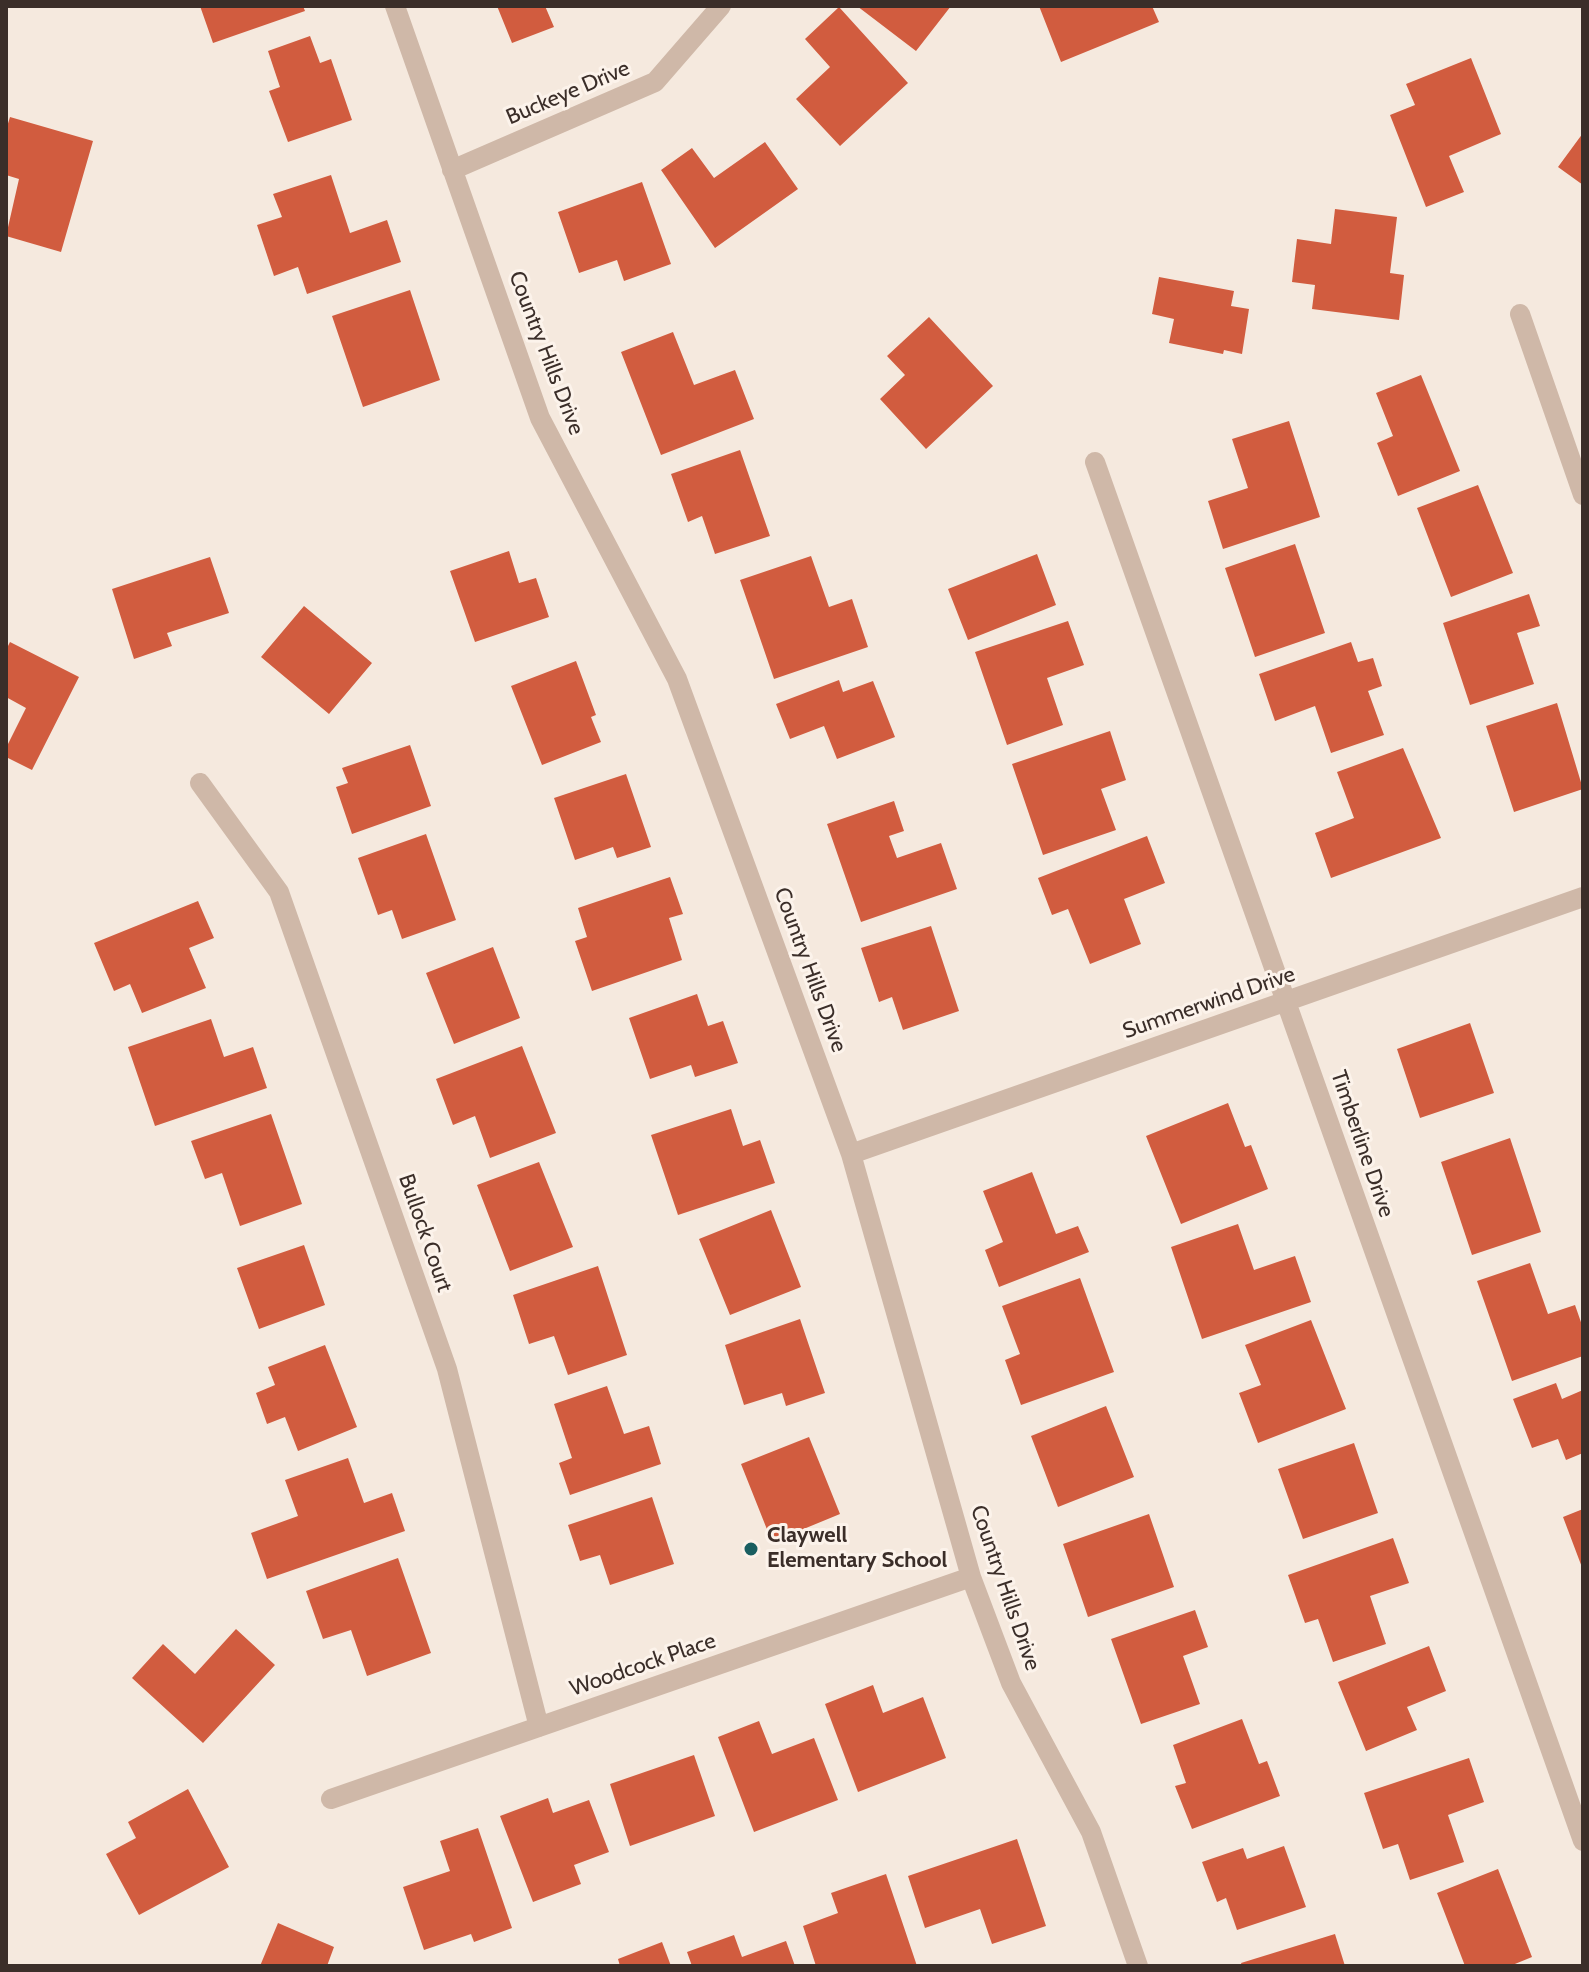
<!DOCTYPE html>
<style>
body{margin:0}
#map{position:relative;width:1589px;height:1972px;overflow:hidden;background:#f5e9de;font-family:Cabin,sans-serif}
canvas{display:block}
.frame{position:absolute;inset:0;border:8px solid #3b2e29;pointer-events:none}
</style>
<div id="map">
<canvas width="1589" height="1972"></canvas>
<div class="frame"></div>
</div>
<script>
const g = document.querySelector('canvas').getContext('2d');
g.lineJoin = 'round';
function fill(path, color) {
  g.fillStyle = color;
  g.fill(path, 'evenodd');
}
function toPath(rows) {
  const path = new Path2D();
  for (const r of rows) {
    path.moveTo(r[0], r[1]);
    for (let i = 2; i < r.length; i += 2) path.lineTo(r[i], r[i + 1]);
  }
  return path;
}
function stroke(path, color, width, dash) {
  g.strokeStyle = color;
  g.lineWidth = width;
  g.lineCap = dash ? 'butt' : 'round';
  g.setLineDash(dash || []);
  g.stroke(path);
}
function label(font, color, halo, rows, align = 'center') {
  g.font = font + ' Cabin,sans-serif';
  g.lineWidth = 6;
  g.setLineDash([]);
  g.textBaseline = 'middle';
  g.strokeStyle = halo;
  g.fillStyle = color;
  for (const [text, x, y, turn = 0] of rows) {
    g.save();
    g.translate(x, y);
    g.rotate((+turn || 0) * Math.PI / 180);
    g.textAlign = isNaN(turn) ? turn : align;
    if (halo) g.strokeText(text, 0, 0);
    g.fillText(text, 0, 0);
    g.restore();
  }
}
const building = toPath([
 [200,6,303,6,305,11,213,43],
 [497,6,545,6,554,27,512,43],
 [857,6,951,6,916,51],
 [1039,6,1152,6,1159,22,1061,62],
 [839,7,908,83,840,146,796,99,830,67,805,39],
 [310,36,320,63,331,59,352,120,288,142,269,91,280,87,268,51],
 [1471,58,1501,134,1449,156,1464,192,1426,207,1390,115,1415,105,1406,84],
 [10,117,93,141,61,252,6,236,19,179,6,175,6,130],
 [1583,133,1583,185,1558,167],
 [765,142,798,189,715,248,661,170,692,148,714,178],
 [331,175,350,233,387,220,401,262,307,294,298,267,274,276,257,225,282,217,273,194],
 [642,182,671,264,624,281,617,260,579,273,558,212],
 [1335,209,1397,217,1390,273,1404,275,1399,320,1312,309,1315,285,1292,282,1297,239,1331,244],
 [1159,277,1234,291,1231,306,1249,309,1242,354,1224,350,1223,354,1169,343,1174,319,1152,314],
 [410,290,440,380,363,407,332,316],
 [929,317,993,386,926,449,880,399,905,375,887,356],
 [673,332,694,385,735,370,754,419,661,455,621,352],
 [1421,375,1460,471,1398,496,1377,443,1393,436,1376,393],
 [1289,421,1320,517,1223,549,1208,501,1248,488,1232,439],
 [740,450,770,536,715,554,702,516,688,522,671,474],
 [1478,485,1513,573,1451,597,1417,508],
 [1295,544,1325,633,1255,657,1225,568],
 [509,551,519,583,536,578,549,617,475,642,450,571],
 [1037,554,1056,605,968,640,948,589],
 [811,556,829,607,852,599,868,647,774,679,740,580],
 [210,557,229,613,167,633,172,646,134,659,112,589],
 [1529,594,1540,626,1517,633,1534,684,1470,705,1443,623],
 [304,606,372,663,329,714,261,657],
 [1068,621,1084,665,1047,678,1063,725,1007,745,975,652],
 [10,642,79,677,32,770,6,757,6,748,26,708,6,697,6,650],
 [1351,642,1358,662,1373,658,1382,686,1368,691,1384,735,1331,753,1315,706,1275,721,1259,674],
 [576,661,596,715,591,717,601,742,542,765,511,686],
 [839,680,843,692,873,681,895,737,837,759,824,726,790,739,776,704],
 [1557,703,1583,789,1514,812,1486,726],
 [1110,731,1126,780,1101,789,1116,830,1043,855,1012,764],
 [410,745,431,806,352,834,336,787,348,783,342,768],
 [1403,748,1441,838,1331,878,1315,833,1354,818,1337,772],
 [626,774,651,847,617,858,613,847,575,860,554,798],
 [894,801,904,831,889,836,897,858,941,843,957,889,861,922,827,824],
 [426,834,456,920,402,939,392,910,378,915,358,858],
 [1147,836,1165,883,1124,899,1141,944,1090,964,1068,909,1052,915,1038,878],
 [670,877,683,914,669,918,682,960,592,991,575,941,587,937,578,908],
 [198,901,214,938,189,948,206,988,142,1013,130,984,114,991,94,943],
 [931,926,959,1011,903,1030,892,997,879,1002,861,948],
 [493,947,520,1018,454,1044,426,973],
 [697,994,708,1026,723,1021,738,1063,695,1077,691,1065,650,1079,629,1018],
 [211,1019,224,1057,253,1047,267,1088,155,1126,128,1047],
 [1470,1023,1494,1093,1420,1118,1397,1049],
 [522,1046,556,1133,490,1158,475,1116,453,1125,436,1079],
 [1228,1103,1245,1147,1251,1145,1268,1189,1181,1224,1146,1136],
 [731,1109,743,1146,760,1140,775,1183,678,1215,651,1135],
 [271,1114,302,1204,240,1226,222,1173,205,1179,191,1141],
 [1510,1138,1541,1232,1472,1255,1441,1162],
 [539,1162,573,1247,510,1271,477,1185],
 [1032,1172,1056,1234,1078,1226,1089,1252,999,1287,985,1250,1003,1242,983,1191],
 [771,1210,801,1287,730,1315,699,1239],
 [1238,1224,1254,1270,1295,1256,1311,1302,1202,1339,1171,1247],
 [304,1245,325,1305,259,1329,237,1268],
 [1530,1263,1548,1314,1575,1305,1583,1328,1583,1356,1512,1381,1477,1281],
 [598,1266,627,1355,568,1375,554,1336,529,1344,513,1295],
 [1080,1278,1114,1372,1021,1405,1005,1360,1020,1354,1002,1306],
 [800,1319,825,1393,786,1406,782,1393,744,1405,725,1345],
 [1311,1320,1346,1409,1258,1443,1239,1393,1261,1385,1245,1345],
 [325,1345,357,1427,298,1451,285,1417,267,1424,256,1393,275,1385,268,1367],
 [1556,1383,1562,1399,1583,1390,1583,1453,1566,1460,1558,1439,1532,1448,1513,1399],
 [607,1386,624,1434,649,1426,661,1464,570,1495,559,1463,572,1458,554,1404],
 [1106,1406,1134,1477,1058,1507,1031,1436],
 [809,1437,840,1514,772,1542,741,1464],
 [1354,1443,1378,1513,1303,1539,1278,1469],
 [348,1458,364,1503,392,1493,405,1531,267,1579,251,1533,298,1516,285,1480],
 [652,1497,674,1564,610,1585,600,1555,580,1561,568,1525],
 [1583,1509,1583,1570,1563,1517],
 [1149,1514,1174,1587,1088,1617,1063,1544],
 [1393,1538,1409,1583,1370,1596,1386,1644,1333,1662,1318,1619,1305,1623,1288,1575],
 [398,1558,431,1653,367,1676,351,1630,323,1639,306,1591],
 [1195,1610,1208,1647,1183,1656,1200,1704,1141,1724,1111,1639],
 [236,1629,275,1665,203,1743,132,1678,163,1644,195,1674],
 [1429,1646,1446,1691,1407,1707,1417,1730,1366,1751,1338,1682],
 [873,1685,883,1713,923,1697,946,1758,858,1792,825,1704],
 [1242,1719,1259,1764,1267,1761,1280,1796,1192,1829,1175,1786,1186,1783,1173,1745],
 [759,1721,772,1754,814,1738,838,1800,754,1832,718,1737],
 [694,1755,715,1816,630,1846,610,1784],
 [1469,1758,1484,1802,1448,1815,1464,1862,1410,1880,1398,1844,1383,1849,1364,1793],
 [188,1789,229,1867,139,1915,106,1854,136,1838,128,1822],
 [548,1798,553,1813,589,1800,609,1852,574,1865,581,1884,533,1902,500,1816],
 [478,1828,512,1928,474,1942,471,1934,424,1950,403,1887,450,1871,440,1841],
 [1017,1839,1046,1926,992,1944,980,1909,925,1928,908,1876],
 [1284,1846,1306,1907,1237,1930,1226,1898,1217,1902,1202,1862,1243,1848,1247,1859],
 [1498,1869,1532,1957,1510,1966,1465,1966,1437,1893],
 [886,1874,917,1966,816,1966,803,1926,838,1913,831,1893],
 [278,1923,334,1947,327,1966,260,1966],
 [1335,1934,1345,1966,1242,1966,1241,1963],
 [734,1935,742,1957,786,1941,795,1966,692,1966,687,1952],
 [662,1942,671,1966,620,1966,618,1959]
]);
const street = toPath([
 [395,6,540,418,677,679,851,1154,971,1577,1011,1683,1091,1832,1138,1966],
 [452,170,655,82,721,6],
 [1520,314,1583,495],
 [1095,462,1583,1841],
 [200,783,279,892,447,1369,539,1727],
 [851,1154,1583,897],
 [331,1799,971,1577]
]);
const markers = [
 [751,1549,8,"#1a5f61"]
];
const streetNames = [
 ["Buckeye Drive",568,93,-23],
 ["Country Hills Drive",546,353,69],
 ["Country Hills Drive",810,970,70],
 ["Summerwind Drive",1209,1003,-19],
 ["Timberline Drive",1362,1144,71],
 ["Bullock Court",425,1233,71],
 ["Country Hills Drive",1005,1588,71],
 ["Woodcock Place",643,1665,-19]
];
const poiNames = [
 ["Claywell",767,1536],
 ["Elementary School",767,1561]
];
fill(building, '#d15c3f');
stroke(street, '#cfb8a8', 20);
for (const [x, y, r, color] of markers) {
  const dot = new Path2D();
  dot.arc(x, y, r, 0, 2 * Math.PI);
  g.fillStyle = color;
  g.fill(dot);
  stroke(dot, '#fcf3eb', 3);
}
label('22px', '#3b2e29', '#fcf3eb', streetNames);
label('bold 22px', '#3b2e29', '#fcf3eb', poiNames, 'left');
</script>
